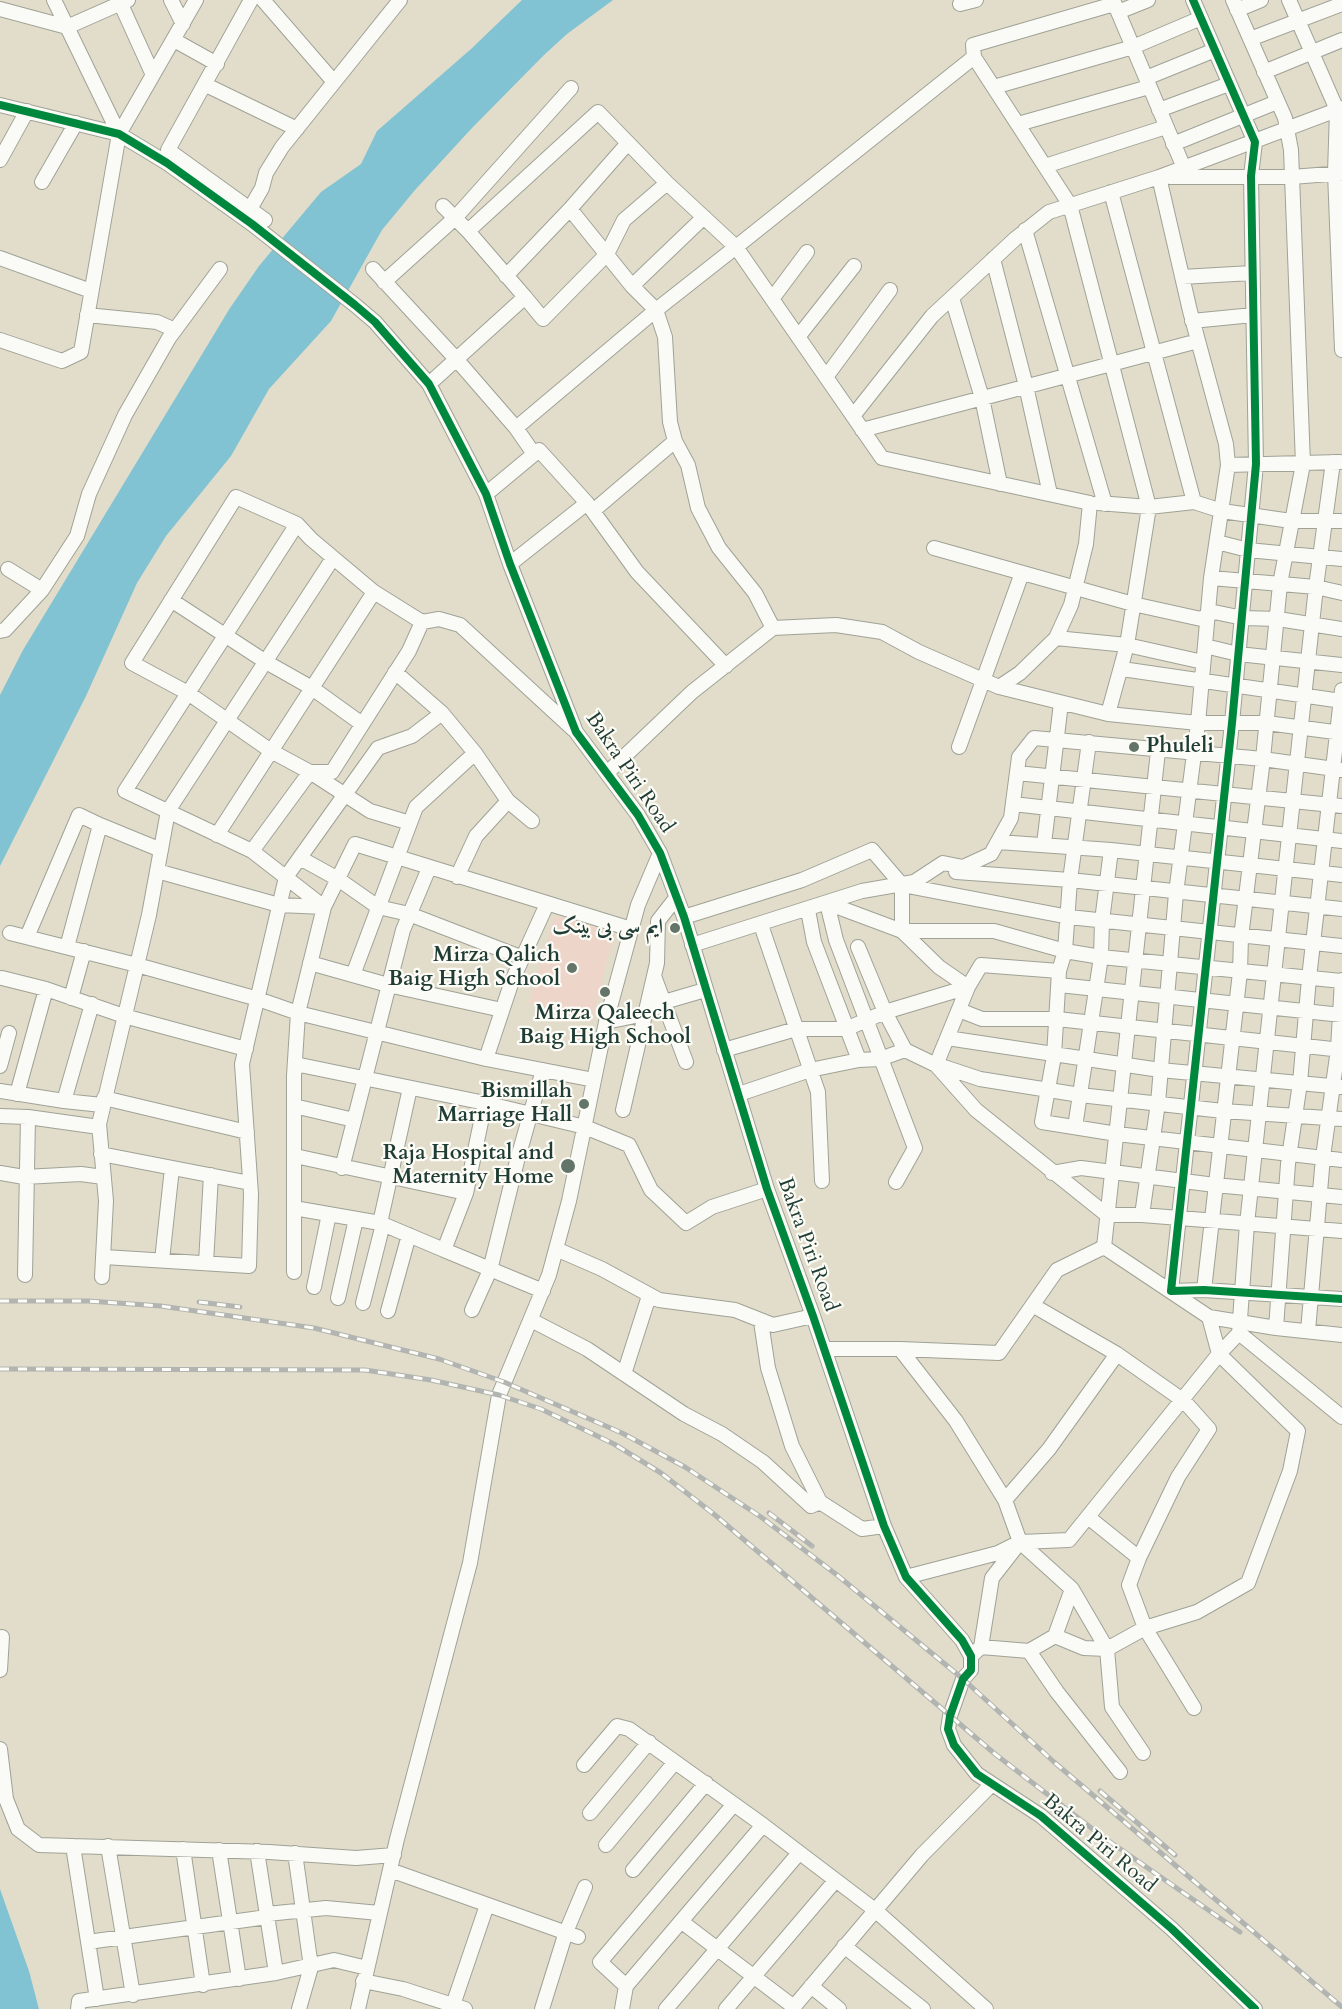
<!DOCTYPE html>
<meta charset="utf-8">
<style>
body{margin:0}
canvas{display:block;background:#e1ddca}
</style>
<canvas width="1342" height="2009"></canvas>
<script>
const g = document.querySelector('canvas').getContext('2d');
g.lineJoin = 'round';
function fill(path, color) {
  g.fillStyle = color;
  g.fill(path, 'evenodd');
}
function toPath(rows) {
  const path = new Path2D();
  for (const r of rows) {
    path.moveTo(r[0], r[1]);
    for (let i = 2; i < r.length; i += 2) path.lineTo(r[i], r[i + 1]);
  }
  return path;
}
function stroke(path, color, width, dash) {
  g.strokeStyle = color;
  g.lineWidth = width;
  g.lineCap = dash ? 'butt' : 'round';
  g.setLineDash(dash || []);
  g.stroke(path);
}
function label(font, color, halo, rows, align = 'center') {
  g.font = font + ' Cardo,Amiri,serif';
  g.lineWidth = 4.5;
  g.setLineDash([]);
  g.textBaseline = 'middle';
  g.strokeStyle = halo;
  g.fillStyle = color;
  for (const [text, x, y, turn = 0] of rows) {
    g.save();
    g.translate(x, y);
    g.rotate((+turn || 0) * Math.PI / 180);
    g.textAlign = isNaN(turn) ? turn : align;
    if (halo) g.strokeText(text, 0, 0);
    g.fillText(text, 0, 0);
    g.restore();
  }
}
const built = toPath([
 [555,915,614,933,592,1022,529,1003]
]);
const water = toPath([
 [522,0,613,0,567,34,544,55,472,128,415,190,382,230,331,321,269,389,231,456,166,536,137,583,86,696,0,866,0,695,23,650,230,308,259,266,321,192,361,164,377,131,471,49],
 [0,1889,29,1971,39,2009,0,2009]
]);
const minor = toPath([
 [54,0,119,134],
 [119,0,153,75],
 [171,0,183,24],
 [251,0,168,150,265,220],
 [263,0,334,82],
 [1113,0,1184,168],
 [1193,0,1255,142,1251,176,1256,464,1232,723,1171,1291,1204,1290,1342,1299],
 [1289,0,1337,110,1335,173,1342,350],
 [960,4,976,0],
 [0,9,67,27,128,0],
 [1237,10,1261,0],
 [1118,12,1148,0],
 [1250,39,1342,4],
 [174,40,217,64],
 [974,57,973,45,1114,4],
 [1264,72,1342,40],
 [1146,78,1215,50],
 [206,85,297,129],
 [994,87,1133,47,1201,18],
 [0,105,119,134,167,163,252,224,355,305,375,322,429,384,486,494,510,564,576,732,638,815,660,853,684,917,767,1189,813,1316,884,1526,906,1577,962,1640,971,1656,971,1670,963,1679,950,1716,948,1729,954,1745,977,1774,1041,1816,1172,1929,1255,2009],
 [1159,110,1229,84],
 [1018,124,1149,87],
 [1173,144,1277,102],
 [0,160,27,111],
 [1045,166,1166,127],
 [1159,177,1342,108],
 [1170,177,1292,177,1342,173],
 [42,182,76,123],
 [667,183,736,247,974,57,1070,205,1149,507,1127,645,1108,714],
 [1111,192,1194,502],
 [250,209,262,188,266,173,282,147,400,0],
 [570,209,632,286,656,310,736,247,882,458,1090,503,1086,544,1071,605,1056,638,1020,673,999,687],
 [1025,230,1105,504],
 [468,231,525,297],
 [0,258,91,291],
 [993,259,1026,386,1050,494],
 [373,269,457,360,516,428,656,310,665,337,670,422,675,441,688,465,698,508,719,548,755,593,773,628,692,692,607,773],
 [506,276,570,209,628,143],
 [1182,277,1252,273],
 [384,282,455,218,571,88],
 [632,286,704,217],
 [952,298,982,398,1000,484],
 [772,299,807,252],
 [87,315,157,322,175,330],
 [1192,321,1253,315],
 [798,337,854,266],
 [0,340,62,361,81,352,119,134,196,0],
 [826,377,890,290],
 [429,384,525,297,543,319,607,254,624,220,667,183,598,112,468,231,443,206],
 [853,416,932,316,1015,239,1049,212,1159,177,1190,311,1226,444,1228,465,1211,578,1198,723,1176,893,1158,1103,1142,1215],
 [516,428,534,454],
 [862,430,1198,341],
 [1228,465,1340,462],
 [486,494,539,450,587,503,637,572,726,666],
 [1098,503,1149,507,1194,502,1222,511,1291,521,1342,521],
 [593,511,675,441],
 [297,524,125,791,252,851,310,772,332,772,409,651,422,622],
 [1217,542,1248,550,1342,559],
 [934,548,1133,604,1201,619,1214,612,1243,618,1278,619,1342,629],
 [510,564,587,503],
 [8,569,42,590],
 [1211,578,1316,587,1342,593],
 [171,600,266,662,312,688,362,724],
 [773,628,836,625,882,632,919,652,999,687,1108,714,1198,723,1267,723,1342,733],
 [0,631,5,630,42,590,77,536,89,494,125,415,169,338,220,269],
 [1056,638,1127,645,1203,662],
 [1205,646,1238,654,1342,665],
 [1122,669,1342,701],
 [395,672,442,713,475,753,508,801,532,821],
 [1089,742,1070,880,1065,951,1059,971,1054,1056,1042,1122,1117,1134,1342,1160],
 [959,747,1022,573],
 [1017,773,1342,806],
 [1013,804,1342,841],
 [410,823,370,811,310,772,271,751,188,693,132,663,236,497,297,524,311,539,374,592,422,622,439,619,460,625,573,729],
 [217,835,374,592],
 [998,842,1111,850,1342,875],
 [1044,844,1061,703],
 [252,851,324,907],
 [300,858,338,879,378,907,409,914,523,958],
 [157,871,279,905,324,907],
 [956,872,1070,880,1342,909],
 [457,877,476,836,508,801],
 [902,885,902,931,939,967,968,987],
 [827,903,902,931,994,931,1065,951,1101,957,1342,981],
 [827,903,836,940,915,1148,896,1182],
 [547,904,512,981,486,1059,594,1080],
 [808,910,814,942,859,1060],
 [684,917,802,880,872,850,902,885,1069,917,1342,946],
 [761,925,818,1092,822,1181],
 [10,933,137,965,258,999,298,1013,486,1059],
 [27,937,79,815,100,825],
 [692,945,862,891,914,882,943,863,963,867,991,854,1011,818,1019,757,1034,738,1263,759,1342,770],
 [67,947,100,825,161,850],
 [858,947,885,1012,905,1050],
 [310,963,388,985,502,1010],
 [353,975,416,807,475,753],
 [654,976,686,1062],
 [2,978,46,989,124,1016,246,1049],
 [1059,985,1342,1015],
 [71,998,84,951],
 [92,1004,64,1101,102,1105],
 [959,1010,982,1019,1057,1019,1342,1050],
 [606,1022,645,1014,664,1002,705,990],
 [947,1038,1160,1070,1342,1087],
 [724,1050,796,1029,846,1029,885,1012,968,987],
 [295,1064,485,1103,466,1193],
 [936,1065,976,1110,1107,1215,1142,1215,1342,1231],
 [938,1065,980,1079,1080,1095,1223,1111,1342,1119],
 [0,1066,9,1033],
 [410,1088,380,1223,444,1250],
 [0,1091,64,1101],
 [17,1094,46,989],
 [739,1094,810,1070,859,1060,880,1059,905,1050,936,1065,968,987,981,965,1059,971],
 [104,1098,247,1132],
 [485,1103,585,1127,629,1145,651,1190,686,1223,712,1207,767,1189],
 [294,1106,354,1120],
 [623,1110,657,963,658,921,676,898],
 [0,1116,28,1117,99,1127],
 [1075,1127,1101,957,1102,921,1111,850],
 [101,1154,250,1183],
 [295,1156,466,1193,444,1250,543,1291],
 [342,1168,403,930,429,868],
 [0,1173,24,1177,81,1174,103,1177],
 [1052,1173,1081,1168,1215,1185,1342,1197],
 [294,1208,380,1223],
 [1104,1247,1158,751],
 [556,1249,602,1269,659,1300,735,1310,773,1325,813,1316],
 [104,1257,249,1266,251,1194,242,1064,286,877,378,748,412,736,442,713],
 [162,1260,172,1168],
 [206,1263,211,1175],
 [294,1272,294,1076,298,1013,324,907,355,844,631,929],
 [25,1275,28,1117],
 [102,1277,106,1201,99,1124,149,915,168,811,333,558],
 [314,1287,329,1214],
 [1204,1290,1240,972,1241,937,1263,759,1280,584,1303,464,1291,150,1285,118,1233,0],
 [338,1298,356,1219],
 [363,1303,383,1224],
 [1034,1306,1117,1354],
 [472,1310,490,1270,517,1161,543,1070],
 [388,1311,409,1235],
 [531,1320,587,1349,684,1414,722,1434,763,1462,811,1506,820,1502,862,1529,884,1526],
 [761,1322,768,1368,792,1446,820,1502],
 [1276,1328,1342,1335],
 [1308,1331,1323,1157,1338,1049,1342,980],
 [1239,1333,1342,1417],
 [824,1349,900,1349,956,1421,1005,1500,1020,1542,992,1578,981,1647,971,1656],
 [900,1349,999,1353,1057,1270,1104,1247,1209,1317,1276,1328,1288,1164,1300,1083,1309,978,1342,690],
 [624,1374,649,1296],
 [1005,1500,1049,1449,1117,1354,1184,1401,1209,1429,1178,1477,1139,1558,1088,1517],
 [1020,1542,1072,1589,1055,1636],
 [906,1577,998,1553,1020,1542,1069,1540,1219,1354,1239,1333,1247,1224,1316,587,1333,462],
 [1072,1589,1107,1649,1112,1707,1143,1753],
 [981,1647,1029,1651,1055,1636,1084,1648,1107,1649,1145,1628,1129,1585,1139,1558],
 [1029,1651,1057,1692,1120,1772],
 [0,1670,2,1637],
 [1194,1708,1145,1628,1197,1612,1248,1583,1290,1471,1298,1431,1219,1354,1209,1317],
 [0,1749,6,1799,18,1829,39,1845,269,1852,356,1858,394,1855],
 [584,1765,617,1726,629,1729,763,1825,875,1910,986,2009],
 [590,1813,649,1742],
 [606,1845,675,1762],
 [73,1846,97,1999],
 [108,1846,133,1995],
 [183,1849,203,1985],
 [219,1850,239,1979],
 [257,1851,276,1973],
 [295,1853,311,1967,299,2009],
 [390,1870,578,1937],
 [633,1870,706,1783],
 [267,1914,326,1908,379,1913],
 [682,1922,794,2007],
 [88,1942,267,1917],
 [844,1946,923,2009],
 [363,1981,403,1989,465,2009],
 [626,1986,600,1962,734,1804],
 [811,1986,839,2009],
 [453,2005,487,1905],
 [78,2009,79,2001,276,1973,334,1960,367,1968],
 [358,2009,397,1839,470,1563,499,1395,549,1275,569,1201,606,1022,638,905,660,853],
 [542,2009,566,1932,585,1887],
 [622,2009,626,1986,763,1825],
 [666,2009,799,1853],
 [726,2009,835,1881],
 [792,2009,922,1855,992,1784]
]);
const rail = toPath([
 [0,1301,88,1301,161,1306,314,1328,439,1359,504,1382,622,1433,685,1467,761,1517,837,1575,963,1679,1054,1762,1342,2007],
 [199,1302,240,1307],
 [0,1369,365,1370,431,1380,499,1395,541,1409,614,1444,661,1473,715,1515,995,1754,1103,1837,1240,1932],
 [769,1513,812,1546],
 [1100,1791,1175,1855]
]);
const cycleway = toPath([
 [1193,0,1255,142,1251,176,1256,464,1232,723,1171,1291,1204,1290,1342,1299],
 [0,105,119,134,167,163,252,224,355,305,375,322,429,384,486,494,510,564,576,732,638,815,660,853,684,917,767,1189,813,1316,884,1526,906,1577,962,1640,971,1656,971,1670,963,1679,950,1716,948,1729,954,1745,977,1774,1041,1816,1172,1929,1255,2009]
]);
const markers = [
 [1134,747,6,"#637568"],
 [675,928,6,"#637568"],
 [572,968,6,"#637568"],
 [605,992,6,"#637568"],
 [584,1104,6,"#637568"],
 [568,1166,8,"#637568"]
];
const poiNames = [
 ["Phuleli",1146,747,"left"],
 ["ایم سی بی بینک",663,928],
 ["Mirza Qalich",560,956],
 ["Baig High School",560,980],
 ["Mirza Qaleech",605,1014,"center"],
 ["Baig High School",605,1038,"center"],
 ["Bismillah",572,1092],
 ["Marriage Hall",572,1116],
 ["Raja Hospital and",554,1154],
 ["Maternity Home",554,1178]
];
const streetNames = [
 ["Bakra Piri Road",629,773,56],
 ["Bakra Piri Road",807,1245,70],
 ["Bakra Piri Road",1099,1844,40]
];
fill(built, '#edd6c9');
fill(water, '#82c3d3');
stroke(minor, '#a0a296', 16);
stroke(minor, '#fafaf7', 14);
stroke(rail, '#b1b4b0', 5);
stroke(rail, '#fdfcf7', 3, [9]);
stroke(cycleway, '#00873e', 8);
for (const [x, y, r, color] of markers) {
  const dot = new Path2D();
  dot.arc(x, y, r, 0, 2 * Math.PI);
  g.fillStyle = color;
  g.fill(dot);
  stroke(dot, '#fdfcf7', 2);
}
label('bold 21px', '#1f3d34', '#fdfcf7', poiNames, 'right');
label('21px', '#1f3d34', '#fdfcf7', streetNames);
</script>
